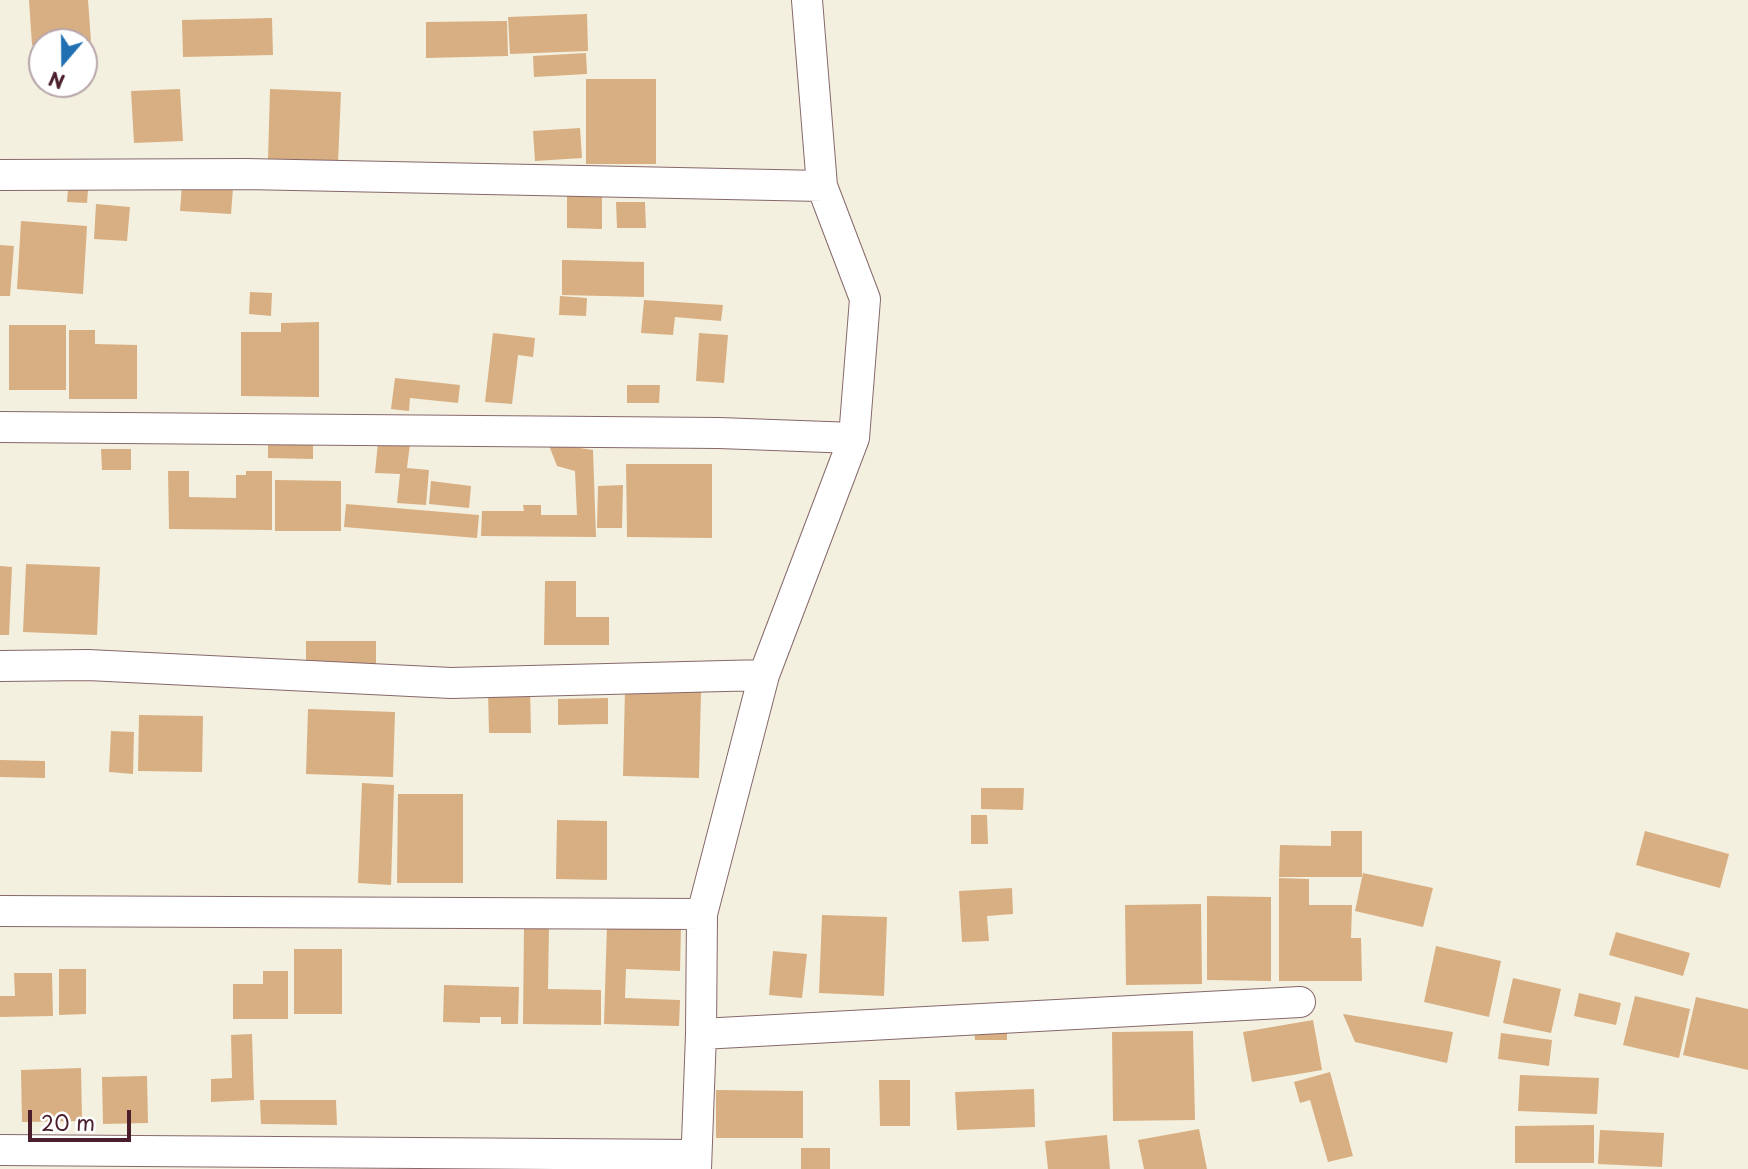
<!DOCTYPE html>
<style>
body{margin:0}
#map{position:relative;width:1748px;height:1169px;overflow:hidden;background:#f4f0df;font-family:"Playpen Sans",sans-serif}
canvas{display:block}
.north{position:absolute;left:28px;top:28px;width:70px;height:70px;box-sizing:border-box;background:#fff;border:2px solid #b7a5aa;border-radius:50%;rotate:200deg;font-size:19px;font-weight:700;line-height:28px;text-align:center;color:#4a1f2b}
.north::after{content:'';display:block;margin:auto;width:24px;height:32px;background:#1f6fb2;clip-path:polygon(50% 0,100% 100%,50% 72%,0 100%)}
.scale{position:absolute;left:28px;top:1110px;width:103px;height:32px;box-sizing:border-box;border:4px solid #4a1f2b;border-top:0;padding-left:9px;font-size:21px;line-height:24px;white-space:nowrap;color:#4a1f2b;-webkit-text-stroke:5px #fff;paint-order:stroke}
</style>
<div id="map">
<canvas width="1748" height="1169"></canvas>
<div class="north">N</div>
<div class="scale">20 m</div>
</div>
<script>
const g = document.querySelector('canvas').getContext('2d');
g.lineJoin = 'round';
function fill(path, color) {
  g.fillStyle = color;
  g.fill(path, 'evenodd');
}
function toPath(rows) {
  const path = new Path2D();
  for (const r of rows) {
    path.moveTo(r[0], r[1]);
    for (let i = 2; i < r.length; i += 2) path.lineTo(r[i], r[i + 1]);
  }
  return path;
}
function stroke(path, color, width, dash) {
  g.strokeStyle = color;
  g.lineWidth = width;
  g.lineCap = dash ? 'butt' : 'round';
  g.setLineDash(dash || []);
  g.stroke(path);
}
const building = toPath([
 [29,0,88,0,91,41,42,42,42,44,32,45],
 [587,14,588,51,510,54,508,17],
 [272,18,273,55,183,57,182,20],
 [507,21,508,56,426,58,426,22],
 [586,53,587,74,534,77,533,56],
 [586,79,656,79,656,164,586,164],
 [180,89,183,141,134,143,131,91],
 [270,89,341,92,338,163,268,160],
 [580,128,582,158,535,161,533,131],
 [182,185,233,188,231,214,180,211],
 [68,189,88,190,87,203,67,202],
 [567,193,602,194,602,229,567,228],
 [616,202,645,202,646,228,617,228],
 [96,204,130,207,127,241,94,239],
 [21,221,87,226,83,294,17,289],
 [0,245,14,246,10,296,0,296],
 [562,260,644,262,644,297,562,295],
 [250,292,272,293,271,316,249,314],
 [560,296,587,298,586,316,559,315],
 [644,300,723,305,721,321,675,317,673,335,641,333],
 [319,322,319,397,241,396,241,332,281,332,281,323],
 [9,325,66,325,66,390,9,390],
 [69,330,95,330,95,344,137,345,137,399,69,399],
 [493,333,535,338,533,357,518,355,512,404,485,402],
 [699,333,728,335,724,383,696,381],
 [395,378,460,385,458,403,410,398,409,411,391,409],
 [627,385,660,385,659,403,627,403],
 [268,439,313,439,313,459,268,458],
 [378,442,410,444,407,468,429,470,426,505,397,503,400,474,375,473],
 [548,443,593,450,596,537,481,536,482,511,524,511,523,505,541,505,541,515,577,515,575,471,557,466],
 [101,449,131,449,131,470,102,470],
 [626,464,712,464,712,538,627,537],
 [168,471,189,471,189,497,236,498,236,475,246,475,246,471,272,471,272,530,169,529],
 [275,480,341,481,341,531,275,531],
 [431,481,471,486,469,508,429,504],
 [623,485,622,528,597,528,598,486],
 [346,504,479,515,477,538,344,527],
 [26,564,100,567,97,635,23,632],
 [0,566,12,567,9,635,0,635],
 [545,581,576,581,576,617,609,617,609,645,544,645],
 [306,641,376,641,376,672,306,672],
 [625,689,701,691,699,778,623,776],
 [530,690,531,733,489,733,488,691],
 [608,698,608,724,558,725,558,699],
 [308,709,395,712,393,777,306,774],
 [139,715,203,716,202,772,138,771],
 [111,731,134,732,133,774,109,772],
 [0,760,45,761,45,778,0,777],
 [362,783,394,785,391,885,358,883],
 [981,788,1024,788,1023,810,981,809],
 [398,794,463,794,463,883,397,883],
 [971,815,987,815,988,844,971,844],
 [557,820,607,821,607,880,556,879],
 [1331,831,1362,831,1362,877,1279,877,1280,845,1331,846],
 [1645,831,1729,854,1720,888,1636,865],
 [1363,873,1433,888,1423,927,1355,911],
 [1279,878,1309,879,1309,905,1352,905,1351,938,1361,938,1362,981,1279,981],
 [1012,888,1013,914,987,916,989,941,962,942,959,891],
 [1207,896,1271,897,1271,981,1207,980],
 [1201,904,1202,984,1126,985,1125,905],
 [822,915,887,917,884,996,819,993],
 [524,925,549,926,548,989,601,990,601,1025,523,1024],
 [607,925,681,927,680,971,626,969,625,998,680,1000,679,1026,604,1024],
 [1616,932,1690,953,1683,976,1609,955],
 [1436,946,1501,961,1489,1017,1424,1002],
 [294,949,342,949,342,1014,294,1014],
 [773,951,807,954,802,998,769,995],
 [59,969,86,969,86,1014,59,1015],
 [263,971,288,971,288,1019,233,1019,233,984,263,984],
 [14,973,52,973,53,1016,0,1017,0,996,15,996],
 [1513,978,1561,989,1551,1033,1503,1023],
 [444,985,519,987,518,1024,501,1024,501,1017,480,1017,480,1023,443,1022],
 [1579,993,1621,1003,1616,1025,1574,1016],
 [1635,996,1690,1009,1679,1058,1623,1045],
 [1696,997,1748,1009,1748,1070,1683,1055],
 [1343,1014,1453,1032,1447,1063,1355,1042],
 [1313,1020,1322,1070,1252,1082,1243,1032],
 [1007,1023,1007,1040,975,1040,974,1024],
 [1193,1031,1195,1120,1113,1121,1112,1032],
 [1501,1033,1552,1040,1549,1066,1498,1059],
 [252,1034,254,1100,211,1102,211,1079,232,1078,231,1035],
 [81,1068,82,1121,22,1122,21,1070],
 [1330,1072,1353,1156,1328,1162,1310,1100,1300,1103,1294,1082],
 [1520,1075,1599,1078,1597,1114,1518,1111],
 [147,1076,148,1123,103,1124,102,1077],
 [879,1080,910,1080,910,1126,880,1126],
 [1034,1089,1035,1127,957,1130,955,1092],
 [716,1090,803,1091,803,1138,716,1138],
 [260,1100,336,1100,337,1125,261,1124],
 [1594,1125,1594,1163,1515,1163,1515,1126],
 [1199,1129,1207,1169,1144,1169,1138,1140],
 [1600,1130,1664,1133,1662,1167,1598,1164],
 [1107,1135,1110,1169,1048,1169,1045,1141],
 [801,1148,830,1148,830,1169,801,1169]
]);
const street = toPath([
 [0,175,246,174,822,186],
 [0,427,719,433,854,438],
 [0,666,88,665,451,683,764,675],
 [0,911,702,914],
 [701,1034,1300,1002],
 [0,1150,696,1155],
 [696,1169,701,1034,702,914,764,675,854,438,865,299,822,186,807,0]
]);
fill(building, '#d8af82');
stroke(street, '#86686a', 32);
stroke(street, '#fff', 30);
</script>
